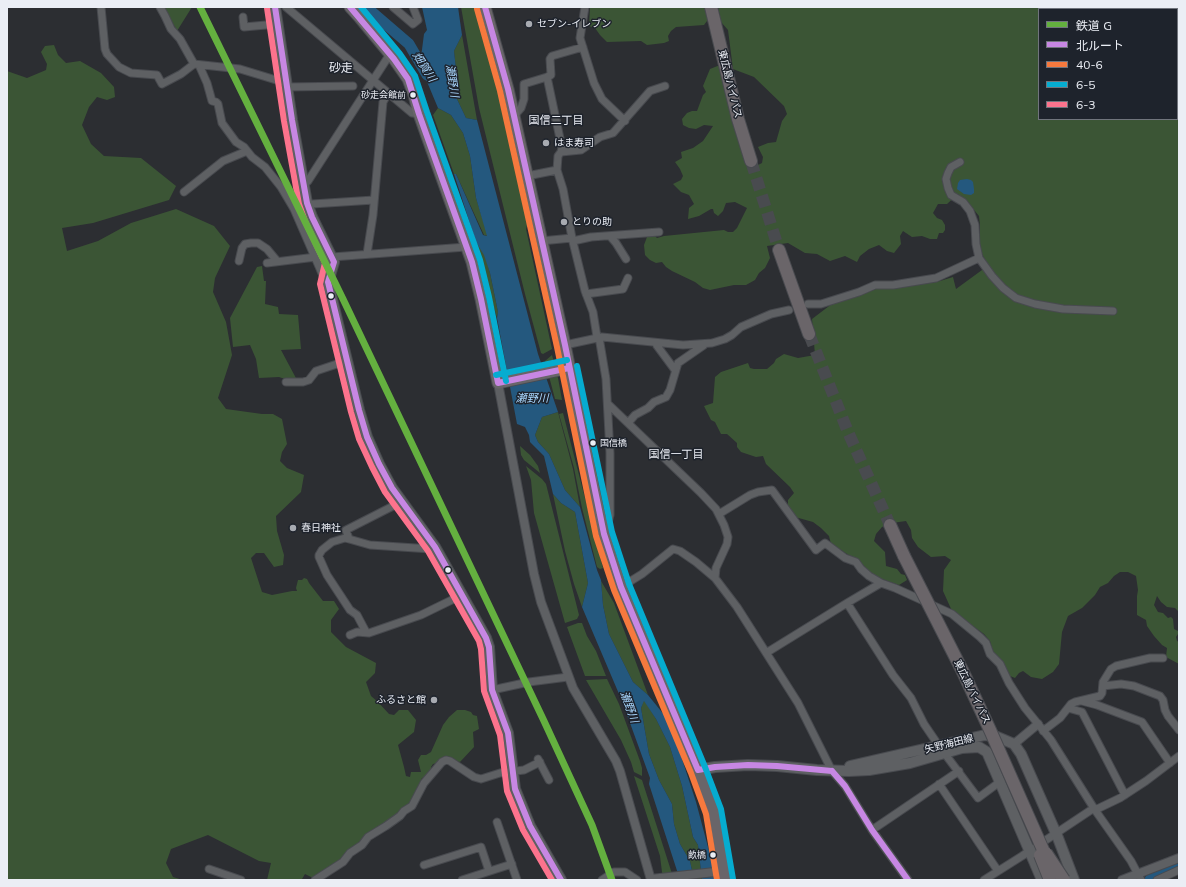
<!DOCTYPE html>
<meta charset="utf-8">
<style>
body{margin:0}
#map{position:relative;width:1186px;height:887px;overflow:hidden;background:#2c2e32;font-family:Mulish,"Noto Sans JP",sans-serif}
canvas{display:block}
.frame{position:absolute;inset:0;border:8px solid #ebeef5;pointer-events:none}
.legend{position:absolute;left:1038px;top:8px;width:140px;height:112px;box-sizing:border-box;background:#1e232c;border:1px solid #70747c;margin:0;padding:5px 7px;list-style:none;font-size:12px;color:#ebeef5}
.legend li{display:flex;align-items:center;gap:8px;height:20px}
.legend b{width:20px;border:1px solid #70747c}
</style>
<div id="map">
<canvas width="1186" height="887"></canvas>
<div class="frame"></div>
<ul class="legend">
<li><b style="height:5px;background:#64b03f"></b>鉄道 G</li>
<li><b style="height:5px;background:#c787e3"></b>北ルート</li>
<li><b style="height:5px;background:#f6793e"></b>40-6</li>
<li><b style="height:5px;background:#06acd0"></b>6-5</li>
<li><b style="height:5px;background:#fc738d"></b>6-3</li>
</ul>
</div>
<script>
const g = document.querySelector('canvas').getContext('2d');
g.lineJoin = 'round';
function fill(path, color) {
  g.fillStyle = color;
  g.fill(path, 'evenodd');
}
function toPath(rows) {
  const path = new Path2D();
  for (const r of rows) {
    path.moveTo(r[0], r[1]);
    for (let i = 2; i < r.length; i += 2) path.lineTo(r[i], r[i + 1]);
  }
  return path;
}
function stroke(path, color, width, dash) {
  g.strokeStyle = color;
  g.lineWidth = width;
  g.lineCap = dash ? 'butt' : 'round';
  g.setLineDash(dash || []);
  g.stroke(path);
}
function label(font, color, halo, rows, align = 'center') {
  g.font = font + ' Mulish,"Noto Sans JP",sans-serif';
  g.lineWidth = 3;
  g.setLineDash([]);
  g.textBaseline = 'middle';
  g.strokeStyle = halo;
  g.fillStyle = color;
  for (const [text, x, y, turn = 0] of rows) {
    g.save();
    g.translate(x, y);
    g.rotate((+turn || 0) * Math.PI / 180);
    g.textAlign = isNaN(turn) ? turn : align;
    if (halo) g.strokeText(text, 0, 0);
    g.fillText(text, 0, 0);
    g.restore();
  }
}
const green = toPath([
 [164,7,192,7,177,31],
 [461,7,478,7,496,68,507,116,529,218,526,229,552,349,543,354,541,353,525,294,479,108],
 [590,7,703,7,708,13,707,21,704,25,676,27,671,31,668,36,669,41,664,43,647,45,641,41,607,42,600,35,595,28,589,26],
 [718,7,1179,7,1179,612,1175,608,1167,607,1161,602,1157,596,1154,605,1158,612,1163,613,1168,618,1171,617,1173,619,1174,629,1178,631,1178,634,1176,637,1177,641,1179,642,1179,664,1166,657,1167,648,1162,645,1154,636,1147,626,1146,620,1137,615,1137,596,1138,590,1136,576,1128,572,1120,572,1114,576,1108,583,1100,587,1095,595,1082,608,1068,616,1062,632,1059,664,1053,672,1042,679,1031,677,1023,671,1019,673,1015,678,1010,676,994,655,990,641,984,634,952,611,943,591,944,570,951,560,945,556,931,557,918,547,912,538,911,530,906,521,892,523,882,527,876,534,874,541,885,552,886,566,897,569,901,574,905,575,907,580,899,585,876,577,866,570,852,557,831,544,829,536,821,528,813,522,795,517,788,506,788,500,794,493,790,487,766,464,763,456,756,457,741,452,737,447,737,443,727,434,721,434,715,422,711,420,704,406,713,403,715,377,721,372,748,363,750,368,754,369,767,369,774,363,776,359,784,354,798,358,815,355,812,319,833,303,877,288,907,286,940,281,953,277,956,289,982,270,986,261,980,251,980,225,979,216,970,205,958,194,947,204,938,204,933,213,937,218,942,220,945,225,945,230,943,233,939,233,937,239,930,239,922,236,912,237,903,231,900,236,901,244,894,253,887,251,879,245,869,249,860,256,857,262,845,256,830,261,817,254,805,253,788,243,767,246,770,258,765,268,759,273,755,280,746,285,734,285,710,290,703,288,695,282,672,271,666,267,662,262,656,263,650,260,645,255,644,245,647,237,649,234,654,235,657,238,664,236,724,230,728,232,733,232,737,228,747,208,735,202,726,203,723,211,718,216,714,213,713,209,711,209,699,216,688,219,689,208,694,204,689,195,681,192,673,184,681,180,683,176,680,169,675,162,682,158,681,152,693,148,703,141,713,126,704,125,696,129,689,128,683,125,682,119,687,113,692,111,697,111,703,95,706,92,703,86,710,69,720,65,747,166,752,168,762,163,763,157,758,147,768,143,776,142,782,121,787,114,784,106,754,77,733,69,728,30,721,22],
 [1039,9,1177,9,1177,119,1039,119],
 [462,35,477,120,466,118,457,99,457,78,454,51],
 [54,45,58,55,66,63,80,61,101,73,114,87,115,97,107,100,97,97,89,107,82,125,91,144,104,156,141,158,176,186,169,200,93,223,62,228,67,251,98,241,131,223,176,209,214,226,230,246,215,278,213,292,226,322,232,355,218,398,226,409,262,414,273,414,282,419,287,444,282,452,280,461,287,468,304,475,301,492,276,516,277,531,284,555,283,565,274,567,264,553,256,553,251,558,262,592,272,595,292,591,297,591,296,588,298,580,302,580,304,578,307,579,309,583,323,601,334,601,339,609,331,620,331,632,346,647,376,663,375,673,366,682,371,696,378,702,389,714,394,715,399,710,408,710,416,720,414,732,398,745,404,767,406,776,410,777,411,772,421,772,418,760,421,755,426,755,431,752,443,725,449,717,457,710,465,710,471,712,473,715,477,716,479,729,473,732,474,747,460,762,452,760,433,764,431,767,431,773,427,777,422,778,413,800,340,862,313,878,305,874,302,879,267,880,271,863,259,861,208,835,171,849,166,863,173,877,183,880,7,880,7,71,27,78,46,70,47,64,41,52,45,46],
 [438,108,451,115,463,133,470,156,476,198,488,236,484,235,456,174,454,174,433,115],
 [476,242,485,255,490,273,498,312,497,318],
 [262,266,264,281,266,281,265,304,278,307,279,314,298,315,301,349,281,350,297,380,288,380,279,377,259,378,256,359,250,345,233,347,230,318,257,267],
 [552,355,558,378,562,400,555,399,545,361],
 [558,412,573,469,580,507,565,490,549,454,538,442,535,435,542,417],
 [563,413,603,568,600,569,597,567,582,508,574,468,559,414],
 [520,446,530,455,538,466,540,473,524,460,521,455],
 [526,466,542,479,546,484,579,615,577,619,565,623,534,513,531,480],
 [553,494,561,503,575,512,588,583,582,607,574,584,565,551],
 [601,581,614,603,648,695,633,682,609,634,603,605],
 [578,623,582,623,587,636,596,651,606,676,585,676,567,627],
 [607,679,619,704,640,761,642,768,642,776,634,772,631,762,621,740,586,680],
 [644,700,656,719,670,747,682,786,693,837,698,845,702,880,694,880,690,861,680,844,674,824,672,804,659,780,649,754,641,708],
 [634,776,642,780,674,880,663,880,660,856]
]);
const water = toPath([
 [422,7,458,7,462,35,454,51,457,78,457,99,466,118,477,120,538,354,558,412,542,417,535,435,538,442,549,454,565,490,580,507,597,570,601,580,603,605,609,634,633,682,648,695,665,716,681,756,696,802,712,862,714,880,702,880,698,845,693,837,682,786,670,747,656,719,644,701,641,708,649,754,659,780,672,804,674,824,680,844,690,861,694,880,680,880,649,784,650,778,622,701,582,607,588,583,575,512,561,503,553,494,544,456,530,442,529,435,525,427,517,424,497,318,498,312,490,273,484,255,476,242,454,174,456,174,483,235,487,236,476,198,470,156,463,133,451,115,438,108,420,65,424,34,427,30],
 [967,179,971,180,973,182,974,189,974,193,971,195,964,194,957,189,958,183,960,180]
]);
const river = toPath([
 [366,7,409,44,427,75],
 [1150,880,1179,865]
]);
const motorwayTunnel = toPath([
 [751,161,779,250],
 [809,334,848,432,890,525]
]);
const minor = toPath([
 [101,7,105,49,107,54,119,67,131,73,157,75,162,84,181,74,194,64],
 [160,7,165,16,171,29,180,39,194,64,240,69,286,83],
 [286,7,412,113,419,114],
 [393,7,413,24,418,20,413,7],
 [585,7,580,38,594,83,602,99,625,121],
 [243,17,244,27,277,24],
 [199,65,207,83,212,101,216,102,218,104,222,123,236,142,244,147,252,157,265,167,281,187,294,209,324,278,328,282],
 [286,87,353,86],
 [514,116,521,108,524,99,524,84,547,77],
 [561,152,562,148,547,77,551,75,550,59,552,56,583,47],
 [527,176,557,170],
 [304,185,308,181,390,54],
 [184,192,223,161,247,151],
 [307,206,312,204,374,200],
 [610,236,616,243,626,259],
 [541,241,572,238],
 [573,241,591,237,659,232],
 [367,254,373,215,383,102,388,93],
 [332,257,466,247],
 [979,258,992,276,1003,288,1016,298,1035,304,1063,309,1113,311],
 [239,261,242,248,245,244,251,243,258,243,267,249,277,261],
 [267,263,316,257],
 [586,294,623,289,628,278],
 [808,304,821,304,859,292,875,285,893,285,936,278,979,258,976,244,975,225,970,211,963,202,951,195,948,188,946,179,948,173,951,167,960,162],
 [597,337,593,312,585,291,572,238,563,189,557,170,558,156,561,152,581,150,600,137,613,133,650,91,665,86],
 [599,337,606,379,610,453,610,515,605,533],
 [655,343,675,370],
 [565,345,602,337,683,345,712,343,725,339,732,335,741,327,771,314,789,310],
 [286,382,303,382,309,380,316,371,346,361],
 [608,404,701,493,716,509,724,525,728,537,727,544,716,568,715,578,737,607,798,703,832,771,845,786,872,830,908,880],
 [628,423,635,415,648,408,654,402,666,397,670,390,678,363,704,345],
 [401,502,346,530,349,539,370,545,431,549,435,547],
 [719,514,750,495,758,492,772,490,816,550,825,543,845,558,856,562,861,569,869,576,881,583],
 [349,539,345,538,332,542,322,550,319,555,319,557,327,575,350,610,357,615,366,632],
 [621,587,642,574,673,549,680,551,696,562,715,578],
 [847,603,893,675,911,698,924,724,939,746,978,798,1001,781],
 [350,635,357,632,369,633,421,615,462,595],
 [766,653,847,603,881,583,895,588,952,614,980,637,986,643,990,654,1000,664,1009,683,1025,708,1051,740,1095,810,1131,861,1141,880],
 [1103,686,1121,684,1134,686,1160,696,1163,700,1165,710,1168,716,1179,730],
 [492,690,529,682,568,677],
 [1082,701,1097,705,1142,722,1170,763],
 [1068,708,1082,712,1125,795],
 [1043,731,1060,718,1071,704,1075,702,1100,696,1102,693,1103,682,1111,669,1116,666,1150,658,1163,658],
 [538,759,549,780],
 [939,784,998,871],
 [1095,810,1120,798,1146,781,1179,756],
 [497,822,517,880],
 [872,830,959,771],
 [424,865,481,847,489,871],
 [209,869,241,880],
 [315,880,343,862,350,853,362,845,368,837,386,826,400,816,404,811,412,806,424,783,442,762,446,760,450,761,474,777,481,779,500,773,524,770,540,762],
 [462,880,512,864],
 [602,880,614,872,625,872,637,880],
 [984,880,1022,856,1094,808],
 [1157,880,1179,870]
]);
const tertiary = toPath([
 [498,383,534,574,541,602,573,688,616,761,620,771,651,880],
 [1014,744,1038,724],
 [651,879,724,871],
 [1122,880,1179,858]
]);
const secondary = toPath([
 [275,7,292,120,307,203,312,217,334,262,328,282,329,287,359,410,367,437,379,464,392,488,435,547,486,638,489,647,492,690,508,733,515,789,530,826,561,880],
 [850,766,985,735,995,736,1014,744,1021,754,1058,838,1074,880],
 [698,770,715,767,748,765,777,766,817,770,849,771,869,770,910,763,962,748,979,747,987,752,1042,880]
]);
const primary = toPath([
 [350,7,360,18,394,59,408,79,414,95,419,114,472,262,481,299,498,383,569,368]
]);
const trunk = toPath([
 [485,7,508,89,565,345,595,494,604,534,621,587,698,770,714,812,725,880]
]);
const motorway = toPath([
 [711,7,738,119,751,161],
 [779,250,809,334],
 [890,525,904,556]
]);
const motorwayBridge = toPath([
 [904,556,963,672,990,730,1048,861],
 [1046,853,1064,880],
 [1040,855,1050,880]
]);
const bus1 = toPath([
 [275,7,292,120,307,203,312,217,334,262,328,282,359,410,367,437,379,464,392,488,435,547,486,638,489,647,492,690,508,733,515,789,530,826,561,880],
 [350,7,394,59,408,79,419,114,472,262,481,299,498,383],
 [485,7,508,89,565,345,604,534,621,587,698,770],
 [498,383,569,368],
 [698,770,715,767,748,765,777,766,832,771],
 [832,771,845,786,872,830,908,880]
]);
const bus2 = toPath([
 [477,9,500,91,557,347,596,536,614,590,691,773,706,814,717,880]
]);
const bus3 = toPath([
 [361,7,400,54,415,76,427,112,480,260,489,297,506,381],
 [577,366,612,532,629,584,705,767,721,809,733,879],
 [496,375,567,360]
]);
const bus4 = toPath([
 [267,8,284,121,299,204,305,221,325,263,320,284,351,412,359,439,372,467,385,492,428,551,479,641,481,649,484,691,500,735,507,791,523,830,552,880]
]);
const rail1 = toPath([
 [200,7,343,299,544,721,592,825,612,880]
]);
const markers = [
 [529,24,4,"#a8abb1"],
 [413,95,3.5,"#ebeef5"],
 [546,143,4,"#a8abb1"],
 [564,222,4,"#a8abb1"],
 [331,296,3.5,"#ebeef5"],
 [593,443,3.5,"#ebeef5"],
 [293,528,4,"#a8abb1"],
 [448,570,3.5,"#ebeef5"],
 [434,700,4,"#a8abb1"],
 [713,855,3.5,"#ebeef5"]
];
const busNames = [
 ["砂走会館前",406,95],
 ["国信橋",600,443,"left"],
 ["畝橋",706,855]
];
const poiNames = [
 ["セブン-イレブン",537,24],
 ["はま寿司",554,143],
 ["とりの助",572,222],
 ["春日神社",301,528],
 ["ふるさと館",426,700,"right"]
];
const streetNames = [
 ["東広島バイパス",730,84,76],
 ["東広島バイパス",972,692,64],
 ["矢野海田線",949,744,-14]
];
const waterNames = [
 ["畑賀川",424,67,57],
 ["瀬野川",452,81,81],
 ["瀬野川",532,399],
 ["瀬野川",629,707,70]
];
const neighbourhoodNames = [
 ["国信二丁目",556,121],
 ["国信一丁目",676,455]
];
const quarterNames = [
 ["砂走",341,68]
];
fill(green, '#3b5535');
fill(water, '#24587e');
stroke(river, '#24587e', 11);
stroke(motorwayTunnel, '#494b4f', 12, [12, 6]);
stroke(minor, '#484a4f', 9);
stroke(tertiary, '#484a4f', 10);
stroke(secondary, '#484a4f', 12);
stroke(primary, '#484a4f', 13);
stroke(trunk, '#484a4f', 13);
stroke(motorway, '#484a4f', 14);
stroke(minor, '#5e6063', 7);
stroke(tertiary, '#5e6063', 8);
stroke(secondary, '#5e6063', 10);
stroke(primary, '#686569', 11);
stroke(trunk, '#696569', 11);
stroke(motorway, '#6a6569', 12);
stroke(motorwayBridge, '#484a4f', 14, []);
stroke(motorwayBridge, '#6a6569', 12);
stroke(bus1, '#c787e3', 6);
stroke(bus2, '#f6793e', 6);
stroke(bus3, '#06acd0', 6);
stroke(bus4, '#fc738d', 6);
stroke(rail1, '#64b03f', 7);
for (const [x, y, r, color] of markers) {
  const dot = new Path2D();
  dot.arc(x, y, r, 0, 2 * Math.PI);
  g.fillStyle = color;
  g.fill(dot);
  stroke(dot, '#1e232c', 1.5);
}
label('9px', '#ebeef5', '#1e232c', busNames, 'right');
label('10px', '#ebeef5', '#1e232c', poiNames, 'left');
label('10px', '#ebeef5', '#1e232c', streetNames);
label('italic 11px', '#a9d7fe', '#1e232c', waterNames);
label('11px', '#ebeef5', '#1e232c', neighbourhoodNames);
label('12px', '#ebeef5', '#1e232c', quarterNames);
</script>
